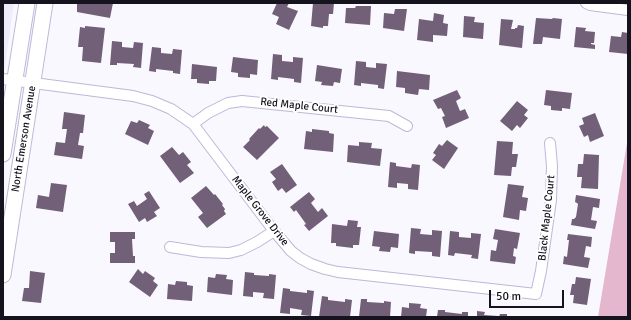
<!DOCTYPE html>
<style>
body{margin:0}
#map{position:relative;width:631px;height:320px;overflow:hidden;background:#f8f8fe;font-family:Signika,sans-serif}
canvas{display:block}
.frame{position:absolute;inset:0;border:4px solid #14131e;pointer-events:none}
.scale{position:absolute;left:489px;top:290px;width:75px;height:18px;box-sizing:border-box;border:2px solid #14131e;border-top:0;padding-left:5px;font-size:12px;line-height:14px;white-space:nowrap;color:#14131e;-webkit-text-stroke:3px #fff;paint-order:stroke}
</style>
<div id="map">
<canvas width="631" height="320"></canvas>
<div class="frame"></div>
<div class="scale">50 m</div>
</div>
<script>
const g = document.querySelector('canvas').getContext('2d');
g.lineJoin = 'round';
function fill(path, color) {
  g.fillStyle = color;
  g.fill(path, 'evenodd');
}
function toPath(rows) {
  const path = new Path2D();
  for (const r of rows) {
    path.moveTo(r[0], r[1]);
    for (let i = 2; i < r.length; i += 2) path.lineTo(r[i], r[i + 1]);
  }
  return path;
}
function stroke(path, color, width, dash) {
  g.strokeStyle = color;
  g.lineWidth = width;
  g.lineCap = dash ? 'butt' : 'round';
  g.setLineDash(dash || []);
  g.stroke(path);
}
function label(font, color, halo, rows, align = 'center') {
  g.font = font + ' Signika,sans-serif';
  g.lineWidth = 4;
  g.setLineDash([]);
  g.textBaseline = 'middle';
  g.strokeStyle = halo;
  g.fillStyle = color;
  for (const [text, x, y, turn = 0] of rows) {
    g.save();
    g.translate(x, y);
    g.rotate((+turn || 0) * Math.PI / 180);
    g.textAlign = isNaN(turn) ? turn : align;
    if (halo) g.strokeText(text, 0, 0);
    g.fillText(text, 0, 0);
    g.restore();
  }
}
const built = toPath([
 [3,3,14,3,3,78]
]);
const green = toPath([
 [628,137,628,317,598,317]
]);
const building = toPath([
 [77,3,113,3,110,18,77,12],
 [277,3,289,3,287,7,298,11,289,30,276,24,279,17,272,14],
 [313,3,334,3,333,14,329,14,328,26,323,26,323,28,311,26],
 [356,6,371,6,370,25,345,23,346,8,355,8],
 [395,9,407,9,404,31,383,28,384,13,394,14],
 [434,13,444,15,443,23,448,24,447,36,433,35,433,42,417,40,419,19,433,21],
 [464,16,475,17,474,22,484,23,483,39,463,37],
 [536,18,552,19,553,18,562,19,560,39,543,37,542,44,533,44],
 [501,19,513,20,511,29,515,29,515,28,517,28,518,25,524,26,522,48,499,45],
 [85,26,105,28,101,63,82,61,83,47,78,47,80,27,85,28],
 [576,27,586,28,585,31,595,32,594,43,591,43,591,44,595,45,595,49,574,47],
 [622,32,628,33,628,54,609,52,611,36,621,37],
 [112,41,122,42,122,47,133,48,134,42,143,43,141,68,133,67,134,64,117,63,117,65,110,65],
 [152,47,161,48,161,53,172,54,173,49,182,50,180,74,173,73,173,71,156,69,156,72,149,71],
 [273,54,282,55,282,61,293,62,293,57,303,58,301,83,294,82,294,79,278,77,278,80,271,79],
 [233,57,258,60,257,75,250,74,250,78,238,77,238,73,231,72],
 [356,61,366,62,366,67,376,68,376,63,387,64,384,89,378,88,378,85,361,83,361,86,354,85],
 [192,64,217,67,216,81,209,81,209,84,197,83,197,79,191,79],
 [317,65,342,69,340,83,334,82,333,86,321,85,322,82,315,81],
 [397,71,430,75,429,90,419,89,418,95,405,93,405,88,396,87],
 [457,90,461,98,456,101,460,111,465,109,469,118,446,128,442,117,445,116,441,108,438,109,433,100],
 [546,90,572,93,570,109,562,108,562,111,551,110,551,106,544,105],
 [517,101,528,110,524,115,528,118,520,128,517,125,512,131,500,121],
 [64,112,85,115,83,133,80,133,78,145,84,146,82,159,54,155,56,142,65,143,67,129,62,129],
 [595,113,604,136,590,142,588,135,584,137,579,126,584,124,582,118],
 [139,120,150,125,148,128,154,131,148,145,125,134,131,121,137,123],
 [264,125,265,127,267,126,279,138,257,160,243,147,250,140,249,139,259,128,260,129],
 [312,129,329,131,329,133,334,134,333,152,304,149,306,131,312,132],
 [447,140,458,148,444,169,432,160,436,155,433,153,439,144,442,146],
 [497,141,513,142,512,154,518,154,516,167,512,167,511,176,494,175],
 [359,142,372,143,371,148,382,149,380,166,347,162,348,145,359,146],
 [172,147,179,155,183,152,191,162,187,165,194,173,180,183,160,156],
 [584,154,599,155,598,189,581,188,582,177,577,177,578,164,583,164],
 [390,162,396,163,396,166,411,168,412,164,420,165,418,190,408,189,408,184,397,183,397,188,388,187],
 [282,164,297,185,286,193,282,188,278,191,272,182,276,179,270,172],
 [51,183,67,185,63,212,36,208,38,195,49,197],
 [508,184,524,186,522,197,528,198,526,211,520,210,519,220,503,217],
 [206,186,214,195,215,194,223,204,222,205,225,209,224,211,226,214,207,228,198,217,203,213,191,198],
 [149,191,160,208,154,212,157,216,147,222,145,218,139,222,128,204,134,201,137,206,147,199,144,194],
 [309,192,315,199,311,203,318,212,322,208,328,216,309,231,304,225,306,224,296,210,294,212,290,207],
 [576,195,600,199,599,208,593,207,591,220,597,221,595,229,571,225,572,219,574,219,576,217,578,204,577,203,575,202],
 [348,220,358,221,357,227,361,227,359,245,353,245,353,248,336,246,336,243,331,243,332,224,347,226],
 [411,228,421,229,420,234,432,235,432,230,442,231,440,257,432,256,432,252,415,251,415,254,409,253],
 [495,229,520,233,517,249,514,248,513,256,516,257,515,264,490,261,491,250,496,251,498,240,493,239],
 [374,231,399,234,398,248,391,247,390,252,379,251,380,247,372,246],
 [450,231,459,232,459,237,471,238,471,233,481,234,478,259,471,258,472,255,455,253,454,256,448,255],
 [110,232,135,232,135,239,132,239,133,256,135,256,135,263,110,263,110,253,115,253,115,242,110,242],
 [568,234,592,237,591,247,586,246,584,257,590,258,588,268,563,264,564,256,567,257,569,240,567,240],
 [138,269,143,274,145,271,155,278,153,281,158,285,150,297,129,282],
 [30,271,45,273,41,303,22,301,24,288,29,288],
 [245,272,254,273,254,275,269,276,269,274,276,275,274,299,263,298,264,293,253,292,253,297,243,296],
 [216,274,227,275,226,279,233,280,232,295,207,292,208,277,215,278],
 [576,277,591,279,587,305,573,303,574,295,570,295,572,284,575,284],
 [176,281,187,282,187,285,193,286,192,301,167,299,168,284,175,285],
 [283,288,290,289,290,291,307,293,307,290,314,291,311,316,301,315,302,310,290,308,290,314,280,313],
 [322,296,328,297,328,300,345,302,345,299,352,300,350,317,319,317],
 [361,299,367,299,367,302,384,303,384,301,391,302,390,317,359,317],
 [409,303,421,304,420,308,427,309,426,317,401,317,402,307,409,308],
 [438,310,445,310,445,312,462,314,462,312,468,312,468,317,437,317],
 [477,311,485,312,484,315,498,316,498,317,477,317],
 [500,314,507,314,507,317,499,317]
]);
const minor = toPath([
 [586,3,590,5,628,10],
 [3,79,133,96,152,101,171,109,193,124,274,231,291,251,300,258,311,264,325,269,338,272,536,294,541,271,551,200,552,166,550,143],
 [193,124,208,113,228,103,242,101,389,116,407,126],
 [170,247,201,252,229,253,241,250,257,242,274,231]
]);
const secondary = toPath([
 [3,154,27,3],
 [3,275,45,3]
]);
const streetNames = [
 ["Red Maple Court",299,106,6],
 ["North Emerson Avenue",24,139,-81],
 ["Maple Grove Drive",260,211,52],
 ["Black Maple Court",547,218,-84]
];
fill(built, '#edebfc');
fill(green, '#e5b7cf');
fill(building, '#725f78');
stroke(minor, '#bcb8d8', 12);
stroke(secondary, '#bcb8d8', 17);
stroke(minor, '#fff', 10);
stroke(secondary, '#fff', 15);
label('11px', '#14131e', '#fff', streetNames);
</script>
